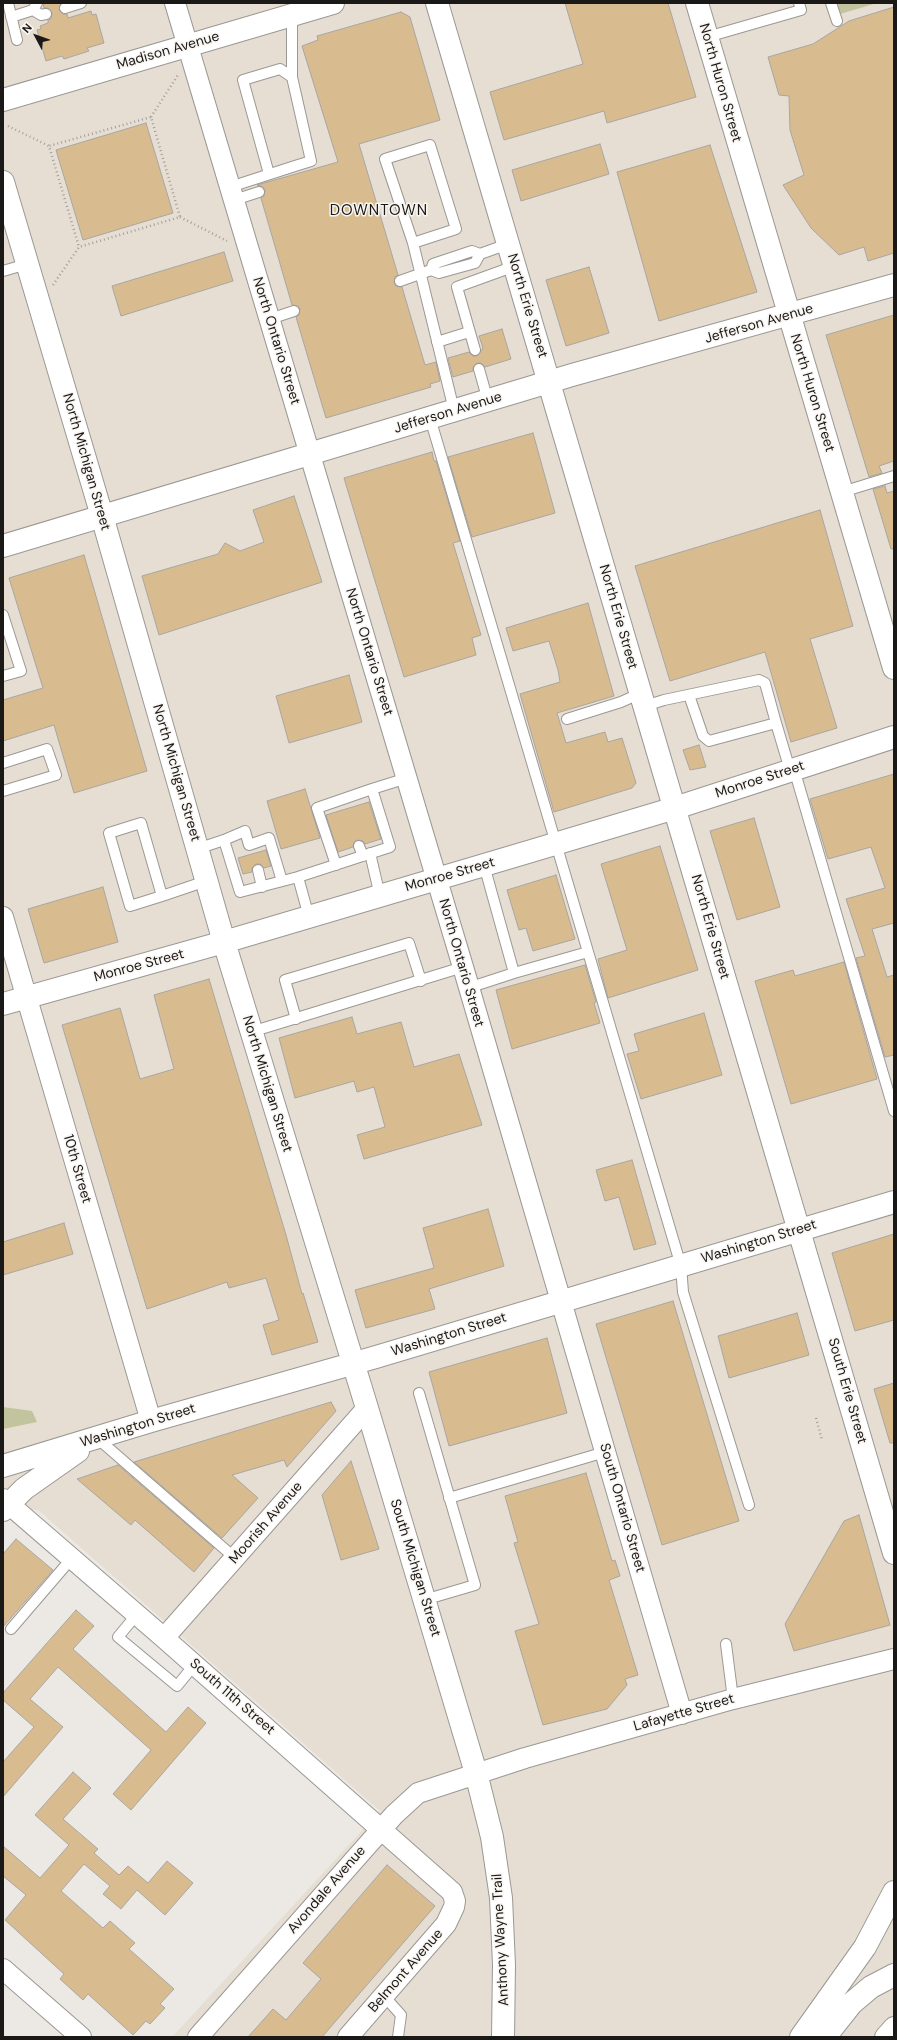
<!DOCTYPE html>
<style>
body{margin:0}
#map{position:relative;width:897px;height:2040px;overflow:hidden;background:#ece9e4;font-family:"DM Sans",sans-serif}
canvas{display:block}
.frame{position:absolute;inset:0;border:4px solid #1a1918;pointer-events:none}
.north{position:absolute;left:16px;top:16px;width:40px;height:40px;-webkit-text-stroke:3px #f9f6f2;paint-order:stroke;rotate:311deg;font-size:11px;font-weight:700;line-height:16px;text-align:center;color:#1a1918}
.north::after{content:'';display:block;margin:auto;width:14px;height:18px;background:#1a1918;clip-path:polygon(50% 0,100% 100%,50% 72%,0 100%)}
</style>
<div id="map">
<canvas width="897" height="2040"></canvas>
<div class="frame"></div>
<div class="north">N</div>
</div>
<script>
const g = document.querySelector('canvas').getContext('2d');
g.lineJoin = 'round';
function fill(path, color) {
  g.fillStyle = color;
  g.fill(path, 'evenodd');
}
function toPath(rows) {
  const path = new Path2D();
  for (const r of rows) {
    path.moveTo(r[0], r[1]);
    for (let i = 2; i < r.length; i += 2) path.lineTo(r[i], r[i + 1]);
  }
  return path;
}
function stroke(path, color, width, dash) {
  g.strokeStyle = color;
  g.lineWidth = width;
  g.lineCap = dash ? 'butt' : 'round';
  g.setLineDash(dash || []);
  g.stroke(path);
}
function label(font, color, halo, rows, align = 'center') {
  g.font = font + ' "DM Sans",sans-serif';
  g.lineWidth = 3;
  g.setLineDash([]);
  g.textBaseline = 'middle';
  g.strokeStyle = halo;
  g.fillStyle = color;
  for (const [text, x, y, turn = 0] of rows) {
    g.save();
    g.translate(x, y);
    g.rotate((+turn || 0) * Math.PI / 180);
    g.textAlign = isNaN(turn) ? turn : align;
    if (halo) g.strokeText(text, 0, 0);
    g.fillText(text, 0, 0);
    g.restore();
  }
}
const built = toPath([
 [3,3,894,3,894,2037,172,2037,380,1811,38,1510,3,1512]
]);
const green = toPath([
 [837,3,877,3,840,14],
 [3,1407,32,1411,37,1422,3,1429]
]);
const building = toPath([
 [43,3,61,3,59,10,63,14,67,14,68,18,91,11,92,15,96,14,104,43,87,48,89,51,64,59,62,56,46,61,37,30,41,29,40,26,48,23,48,20,51,19,52,13,48,8,44,8,43,3],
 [565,3,668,3,696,97,607,123,604,111,504,140,490,92,583,64,565,3],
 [894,7,894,253,868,261,864,247,839,255,811,228,783,185,804,175,790,130,789,96,779,95,768,57,813,44,849,21,894,7],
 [401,12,410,17,440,120,359,144,398,275,395,277,394,283,396,286,402,287,425,365,436,362,440,381,430,384,431,387,326,418,296,317,299,315,300,309,298,306,292,305,261,198,264,196,265,190,263,187,257,185,338,162,302,46,318,40,317,36,401,12],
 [146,123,173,213,83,240,56,150,146,123],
 [600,144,609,174,521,201,512,170,600,144],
 [710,145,757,292,659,321,617,172,710,145],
 [224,252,233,281,121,316,112,286,224,252],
 [589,267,609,333,566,346,546,280,589,267],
 [894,315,894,461,879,466,882,473,869,477,826,335,894,315],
 [502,329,511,359,485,367,481,363,477,363,473,367,473,371,453,377,448,358,469,352,473,356,477,356,483,348,479,336,502,329],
 [533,433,555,513,472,537,448,457,533,433],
 [432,452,434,461,436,461,460,541,453,543,481,635,472,638,476,655,404,677,344,478,432,452],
 [885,486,887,493,894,491,894,549,891,549,873,489,885,486],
 [294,496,322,582,159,635,142,576,218,554,225,543,240,551,264,542,253,510,294,496],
 [820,510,853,626,810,639,837,728,791,742,765,652,670,681,635,566,820,510],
 [84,555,147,771,74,793,54,725,3,741,3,700,43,688,9,578,84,555],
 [588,603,614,696,557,713,566,743,605,732,608,742,622,738,636,783,632,788,554,812,520,694,560,682,558,670,549,641,513,651,506,628,588,603],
 [349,675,362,722,289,743,276,696,349,675],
 [699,745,706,767,690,770,683,750,699,745],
 [894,774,894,923,872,929,887,977,894,975,894,1055,885,1057,856,958,865,956,846,899,885,888,871,847,828,859,810,799,894,774],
 [305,789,320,838,281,849,267,801,305,789],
 [369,802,381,839,365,844,363,841,357,840,354,842,353,847,338,852,326,815,369,802],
 [754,818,780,907,737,920,710,831,754,818],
 [660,846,698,970,608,998,598,959,627,950,601,864,660,846],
 [266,850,271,866,264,868,260,864,256,864,252,868,252,872,243,874,238,858,266,850],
 [556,875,575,939,533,951,526,928,519,930,507,890,556,875],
 [103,887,118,942,44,963,28,909,103,887],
 [844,962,877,1079,791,1104,755,981,793,970,795,976,844,962],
 [585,965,596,1002,594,1003,600,1023,512,1049,496,990,585,965],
 [209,979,286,1235,302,1294,303,1293,318,1342,272,1355,263,1325,279,1320,266,1278,229,1288,227,1282,147,1309,62,1025,120,1008,140,1079,174,1069,154,995,209,979],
 [704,1013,722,1075,641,1099,627,1054,639,1051,634,1034,704,1013],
 [352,1017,357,1034,401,1022,414,1067,459,1054,482,1125,364,1159,357,1135,385,1127,374,1087,357,1092,354,1081,295,1098,279,1038,352,1017],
 [632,1160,656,1244,634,1250,619,1197,605,1201,596,1170,632,1160],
 [488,1209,504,1266,429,1289,435,1309,366,1328,355,1290,434,1268,423,1228,488,1209],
 [64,1223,73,1254,3,1275,3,1242,64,1223],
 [894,1234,894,1320,855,1331,832,1253,894,1234],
 [673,1301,739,1521,662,1545,596,1324,673,1301],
 [797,1313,809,1355,729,1378,718,1336,797,1313],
 [547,1338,567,1413,449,1446,429,1372,547,1338],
 [894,1383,894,1443,890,1443,874,1389,894,1383],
 [331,1402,336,1411,287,1467,284,1460,232,1475,258,1498,222,1538,134,1462,331,1402],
 [351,1461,379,1549,341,1560,322,1495,351,1461],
 [118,1465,214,1548,194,1572,135,1520,131,1525,77,1479,118,1465],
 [586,1473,612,1561,615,1560,620,1576,609,1580,638,1675,625,1679,627,1685,607,1709,543,1725,515,1631,539,1624,514,1543,518,1542,505,1496,586,1473],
 [859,1515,890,1625,794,1651,785,1624,844,1521,859,1515],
 [16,1539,53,1570,3,1627,3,1554,16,1539],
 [76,1610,94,1626,73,1649,166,1732,188,1707,206,1723,131,1810,113,1794,151,1750,58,1667,30,1699,63,1727,3,1797,3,1762,34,1727,3,1700,3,1693,76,1610],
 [73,1772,91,1788,63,1819,98,1849,94,1853,119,1875,128,1866,148,1883,167,1861,193,1883,165,1915,137,1890,121,1909,103,1894,110,1886,84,1864,61,1891,103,1928,110,1921,135,1943,129,1949,174,1989,160,2004,165,2008,150,2024,146,2021,133,2035,88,1994,83,2000,60,1979,64,1974,5,1920,26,1895,3,1876,3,1846,40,1878,69,1845,35,1815,73,1772],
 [387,1865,435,1906,322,2037,248,2037,273,2009,286,2020,321,1979,303,1963,387,1865]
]);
const path = toPath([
 [151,117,178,75],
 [8,126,49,146],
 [180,217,227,241],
 [53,285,79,247,180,217,151,117,49,146,79,247],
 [816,1418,822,1440]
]);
const service = toPath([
 [8,3,17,40],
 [831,3,837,21],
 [65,8,81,3],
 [33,10,41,15,46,14],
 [11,17,33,10,37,3],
 [707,37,801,10,799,3],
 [292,77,292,14],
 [230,187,295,166,311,161,292,77,280,69,243,80,269,174],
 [234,200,259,192],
 [413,243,456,229,430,145,385,159,413,243,454,410],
 [431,270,433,264,472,251,480,254,508,244],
 [3,271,27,264],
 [400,281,431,270,439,273,475,263,480,254],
 [270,319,294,311],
 [437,342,469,332],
 [475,350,457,287,515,266],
 [479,369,488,401],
 [430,418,681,1266,683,1292,749,1505],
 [842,492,894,476],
 [3,615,21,671,3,676],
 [645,706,664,700,759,680,765,683,776,723,709,741,703,736,689,695],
 [567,719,621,702,641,693],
 [776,723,790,770],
 [3,763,47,749,56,775,3,791],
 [794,769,894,1111],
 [224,840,245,831,249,845,269,838,282,881],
 [359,846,363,856],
 [197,849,224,840,240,892,298,877],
 [370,853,380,896],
 [336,865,317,808,372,789],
 [258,870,262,887],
 [162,896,141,823,109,833,130,906,162,896,206,881],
 [309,917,298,877,390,847,372,789,407,778],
 [514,973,588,952],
 [468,988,514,973,484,865],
 [296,1019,285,980,409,943,421,981],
 [251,1032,463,967],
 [419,1393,475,1585,424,1600],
 [97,1438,235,1558],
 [449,1498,605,1452],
 [137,1614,118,1637,177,1686,195,1664],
 [11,1629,72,1558],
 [726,1644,733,1699],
 [384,1996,401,2015,398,2037]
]);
const minor = toPath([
 [175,3,463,967,682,1714],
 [3,917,151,1421],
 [3,1499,164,1638,452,1892,455,1901,454,1907,446,1924,348,2037],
 [164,1638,367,1408],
 [3,1969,81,2037],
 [198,2037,394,1815,418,1793,525,1758,733,1699,894,1659],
 [885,2037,894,2027]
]);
const tertiary = toPath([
 [697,3,894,668],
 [3,100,333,3],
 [3,546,572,375,894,285],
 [800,1230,894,1202]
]);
const primary = toPath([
 [437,3,894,1553],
 [3,182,102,516,224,942,367,1408,476,1773,492,1837,501,1898,504,1965,503,2037],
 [3,1004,224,942,528,852,675,808,894,737],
 [3,1466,151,1421,376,1357,800,1230],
 [3,1510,24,1489,78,1451],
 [801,2037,865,1947,894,1892],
 [825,2037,852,2003,871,1987,894,1975]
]);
const streetNames = [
 ["Madison Avenue",168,51,-16],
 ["North Huron Street",720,83,74],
 ["North Erie Street",527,306,73],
 ["Jefferson Avenue",759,324,-16],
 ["North Ontario Street",276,341,73],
 ["North Huron Street",812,393,73],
 ["Jefferson Avenue",448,413,-17],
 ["North Michigan Street",86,462,74],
 ["North Erie Street",618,617,74],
 ["North Ontario Street",369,652,73],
 ["North Michigan Street",176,773,74],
 ["Monroe Street",760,780,-18],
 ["Monroe Street",450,875,-16],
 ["North Erie Street",710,927,74],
 ["North Ontario Street",461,963,74],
 ["Monroe Street",139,966,-15],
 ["North Michigan Street",267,1084,73],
 ["10th Street",77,1169,74],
 ["Washington Street",759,1242,-17],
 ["Washington Street",449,1335,-17],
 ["South Erie Street",847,1391,74],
 ["Washington Street",138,1426,-17],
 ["South Ontario Street",622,1508,74],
 ["Moorish Avenue",266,1523,-49],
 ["South Michigan Street",415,1568,73],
 ["South 11th Street",232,1697,41],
 ["Lafayette Street",684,1713,-16],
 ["Avondale Avenue",327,1890,-49],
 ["Anthony Wayne Trail",501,1940,-93],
 ["Belmont Avenue",406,1971,-49]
];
const neighbourhoodNames = [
 ["DOWNTOWN",379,211]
];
fill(built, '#e6ded3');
fill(green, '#c2c49d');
fill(building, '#d8bc8f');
stroke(building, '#a9a6a2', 1);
stroke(service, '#9b9894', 12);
stroke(minor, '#9b9894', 22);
stroke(tertiary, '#9b9894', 24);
stroke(primary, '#9b9894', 24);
stroke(path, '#a19f9b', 2.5, [1, 3]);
stroke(service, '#fff', 10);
stroke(minor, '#fff', 20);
stroke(tertiary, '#fff', 22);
stroke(primary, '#fff', 22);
label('14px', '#1a1918', '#f9f6f2', streetNames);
g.letterSpacing = '1px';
label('15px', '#1a1918', '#f9f6f2', neighbourhoodNames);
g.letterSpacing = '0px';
</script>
